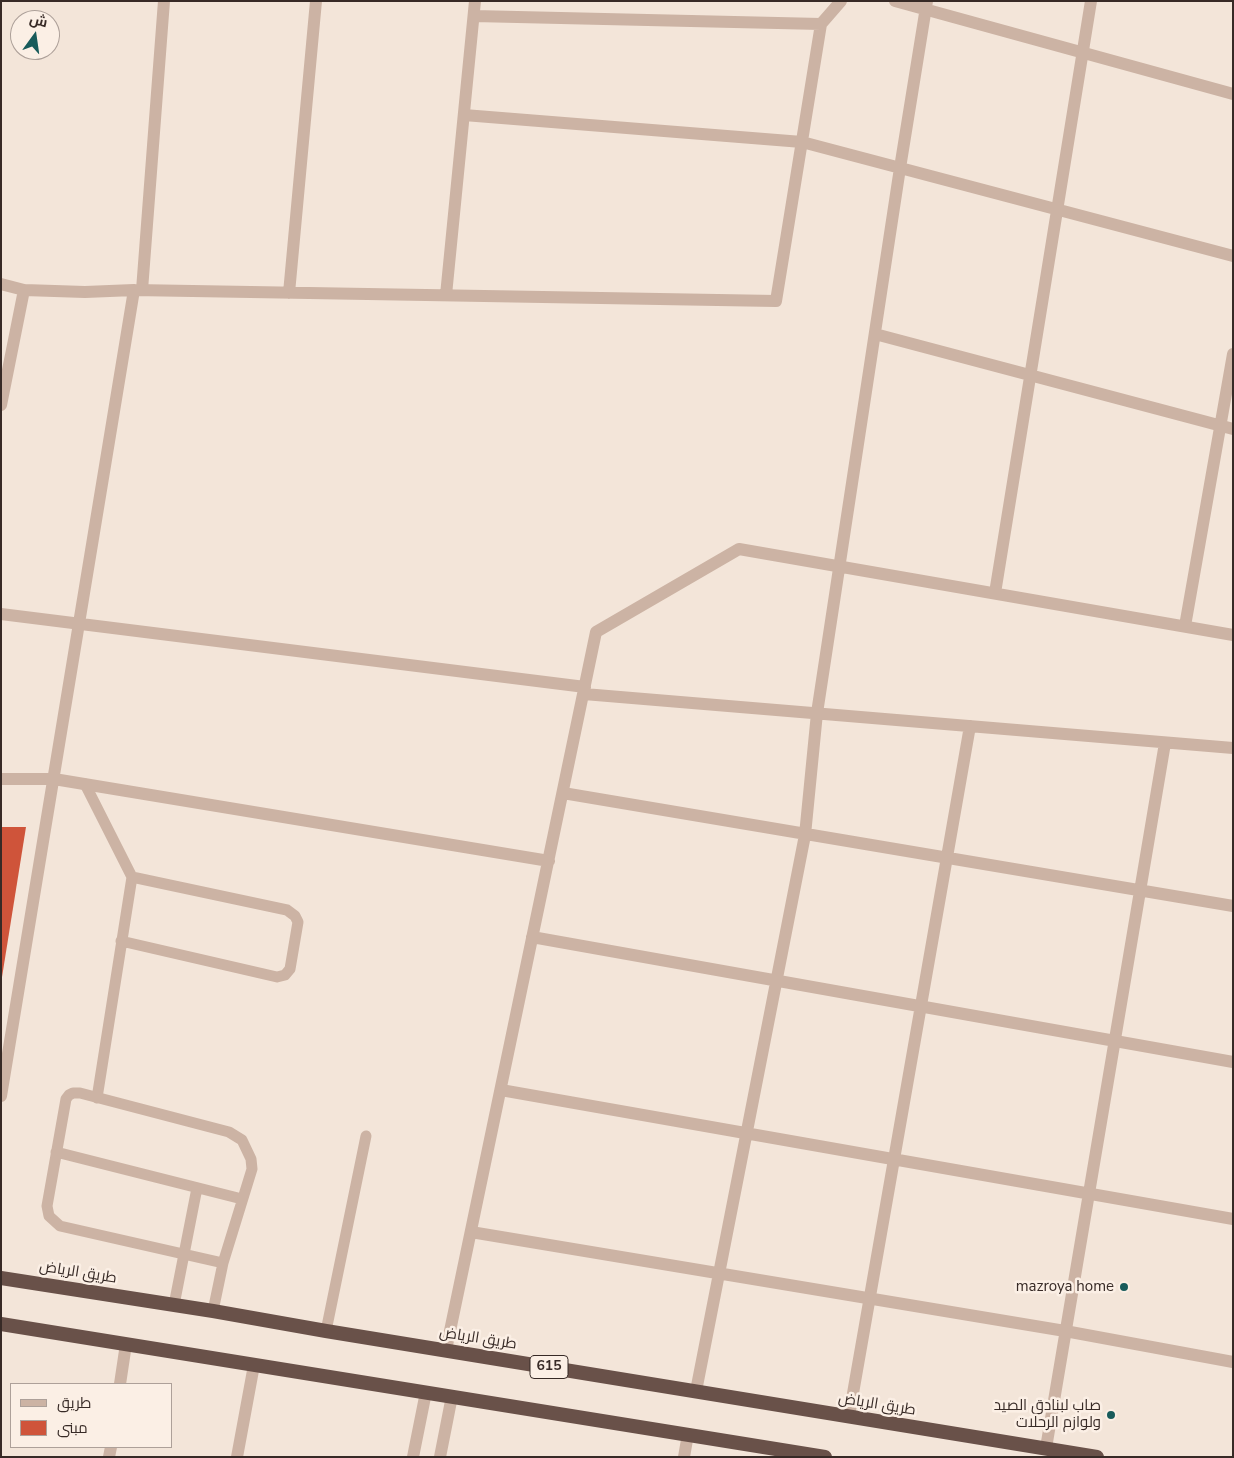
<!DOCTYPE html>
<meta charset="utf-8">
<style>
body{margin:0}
#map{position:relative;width:1234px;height:1458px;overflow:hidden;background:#f3e5d9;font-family:"Nunito Sans",Cairo,sans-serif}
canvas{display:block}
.frame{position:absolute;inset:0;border:2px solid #372a26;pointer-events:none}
.legend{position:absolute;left:10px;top:1383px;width:162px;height:65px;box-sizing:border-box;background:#fbefe5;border:1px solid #ada099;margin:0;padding:6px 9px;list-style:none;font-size:15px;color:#372a26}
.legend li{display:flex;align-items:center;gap:10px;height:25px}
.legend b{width:25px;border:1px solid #ada099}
.north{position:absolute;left:10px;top:10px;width:50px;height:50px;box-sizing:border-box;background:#fbefe5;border:1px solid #ada099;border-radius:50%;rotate:14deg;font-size:14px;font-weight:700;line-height:20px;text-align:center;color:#372a26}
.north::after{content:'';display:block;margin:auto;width:18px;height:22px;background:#185b5b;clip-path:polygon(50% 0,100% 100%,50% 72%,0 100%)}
</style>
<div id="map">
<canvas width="1234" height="1458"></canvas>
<div class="frame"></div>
<ul class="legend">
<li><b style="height:6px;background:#ccb3a4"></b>طريق</li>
<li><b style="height:14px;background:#cf543a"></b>مبنى</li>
</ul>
<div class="north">ش</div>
</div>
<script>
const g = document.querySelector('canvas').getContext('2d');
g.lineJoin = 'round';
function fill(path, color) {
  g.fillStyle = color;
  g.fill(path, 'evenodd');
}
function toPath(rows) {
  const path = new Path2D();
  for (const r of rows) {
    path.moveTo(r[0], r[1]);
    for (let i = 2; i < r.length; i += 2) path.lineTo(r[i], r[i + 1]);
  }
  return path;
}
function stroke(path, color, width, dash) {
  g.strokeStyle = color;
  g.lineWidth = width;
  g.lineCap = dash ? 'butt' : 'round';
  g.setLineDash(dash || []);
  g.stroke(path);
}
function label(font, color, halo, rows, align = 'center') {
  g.font = font + ' "Nunito Sans",Cairo,sans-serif';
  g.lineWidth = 5;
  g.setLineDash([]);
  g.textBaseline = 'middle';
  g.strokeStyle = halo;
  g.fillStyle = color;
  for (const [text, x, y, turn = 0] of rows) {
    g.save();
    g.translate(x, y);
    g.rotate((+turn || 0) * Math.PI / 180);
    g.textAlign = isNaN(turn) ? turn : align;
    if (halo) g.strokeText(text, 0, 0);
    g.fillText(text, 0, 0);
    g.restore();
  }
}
const building = toPath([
 [1,827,26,827,2,977,1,977]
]);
const service = toPath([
 [85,784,132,877,287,910,295,916,298,922,290,969,285,975,277,977,121,941],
 [97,1098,132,877],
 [56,1152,242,1199],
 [174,1305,197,1188],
 [213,1311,223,1263,252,1169,251,1159,242,1140,229,1132,80,1093,73,1093,69,1095,66,1099,47,1206,49,1216,60,1226,223,1263],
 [326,1331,366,1136]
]);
const minor = toPath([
 [895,1,1233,94],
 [474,16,821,24],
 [464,115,802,142,1233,256],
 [1,284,24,290,85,292,134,290,776,301,821,24,841,1],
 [142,290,164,1],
 [289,293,316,1],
 [446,295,475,1],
 [875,334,1233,429],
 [1,405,24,290],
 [995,593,1091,1],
 [1,614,585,687],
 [1185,626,1233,354],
 [584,694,1233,748],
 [1,779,54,779,549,861],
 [563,793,1233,906],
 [532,937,1233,1062],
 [501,1090,1233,1219],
 [1,1096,134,290],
 [471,1232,1065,1331,1233,1362],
 [446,1350,596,632,739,549,1233,635],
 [120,1384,126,1344],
 [696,1391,805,835,817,713,900,168,927,1],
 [849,1416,970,726],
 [1046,1448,1165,743],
 [109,1457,111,1447],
 [237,1457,254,1365],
 [413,1457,426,1392],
 [440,1457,452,1396],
 [684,1457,688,1434]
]);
const trunk = toPath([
 [1,1278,213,1311,326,1331,1097,1457],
 [1,1324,825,1457]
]);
const markers = [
 [1124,1287,5,"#185b5b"],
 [1111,1415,5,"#185b5b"]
];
const shields = [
 [549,1367,38]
];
const shieldNames = [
 ["615",549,1367]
];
const streetNames = [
 ["طريق الرياض",78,1273,9],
 ["طريق الرياض",478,1339,9],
 ["طريق الرياض",877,1405,9]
];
const poiNames = [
 ["mazroya home",1114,1287],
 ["صاب لبنادق الصيد",1101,1406],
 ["ولوازم الرحلات",1101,1423]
];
fill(building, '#cf543a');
stroke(service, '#ccb3a4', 11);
stroke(minor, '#ccb3a4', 12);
stroke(trunk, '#695149', 14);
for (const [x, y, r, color] of markers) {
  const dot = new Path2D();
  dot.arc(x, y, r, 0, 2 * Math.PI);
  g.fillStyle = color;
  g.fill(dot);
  stroke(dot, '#fbefe5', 2);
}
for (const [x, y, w] of shields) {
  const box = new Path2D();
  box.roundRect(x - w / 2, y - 11.5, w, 23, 4);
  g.fillStyle = '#fbefe5';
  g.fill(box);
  stroke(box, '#372a26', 1);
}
label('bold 14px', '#372a26', null, shieldNames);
label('15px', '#372a26', '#fbefe5', streetNames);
label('15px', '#372a26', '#fbefe5', poiNames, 'right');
</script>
